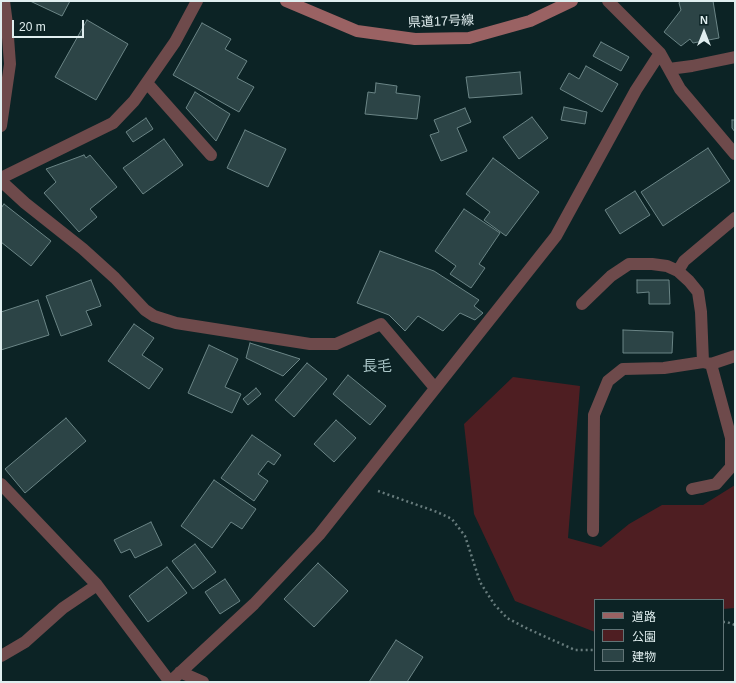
<!DOCTYPE html>
<meta charset="utf-8">
<style>
body{margin:0}
#map{position:relative;width:736px;height:683px;overflow:hidden;background:#0c2325;font-family:Helvetica,"Noto Sans JP",sans-serif}
canvas{display:block}
.frame{position:absolute;inset:0;border:2px solid #e0eeef;pointer-events:none}
.legend{position:absolute;left:594px;top:599px;width:130px;height:72px;box-sizing:border-box;background:#0c2325;border:1px solid #617476;margin:0;padding:5px 7px;list-style:none;font-size:12px;color:#e0eeef}
.legend li{display:flex;align-items:center;gap:8px;height:20px}
.legend b{width:20px;border:1px solid #617476}
.north{position:absolute;left:684px;top:12px;width:40px;height:40px;-webkit-text-stroke:3px #0c2325;paint-order:stroke;rotate:0deg;font-size:11px;font-weight:700;line-height:16px;text-align:center;color:#e0eeef}
.north::after{content:'';display:block;margin:auto;width:14px;height:18px;background:#e0eeef;clip-path:polygon(50% 0,100% 100%,50% 72%,0 100%)}
.scale{position:absolute;left:12px;top:20px;width:72px;height:18px;box-sizing:border-box;border:2px solid #e0eeef;border-top:0;padding-left:5px;font-size:12px;line-height:14px;white-space:nowrap;color:#e0eeef;-webkit-text-stroke:3px #0c2325;paint-order:stroke}
</style>
<div id="map">
<canvas width="736" height="683"></canvas>
<div class="frame"></div>
<ul class="legend">
<li><b style="height:5px;background:#9a6263"></b>道路</li>
<li><b style="height:11px;background:#4e1e22"></b>公園</li>
<li><b style="height:11px;background:#2c4446"></b>建物</li>
</ul>
<div class="north">N</div>
<div class="scale">20 m</div>
</div>
<script>
const g = document.querySelector('canvas').getContext('2d');
g.lineJoin = 'round';
function fill(path, color) {
  g.fillStyle = color;
  g.fill(path, 'evenodd');
}
function toPath(rows) {
  const path = new Path2D();
  for (const r of rows) {
    path.moveTo(r[0], r[1]);
    for (let i = 2; i < r.length; i += 2) path.lineTo(r[i], r[i + 1]);
  }
  return path;
}
function stroke(path, color, width, dash) {
  g.strokeStyle = color;
  g.lineWidth = width;
  g.lineCap = dash ? 'butt' : 'round';
  g.setLineDash(dash || []);
  g.stroke(path);
}
function label(font, color, halo, rows, align = 'center') {
  g.font = font + ' Helvetica,"Noto Sans JP",sans-serif';
  g.lineWidth = 4;
  g.setLineDash([]);
  g.textBaseline = 'middle';
  g.strokeStyle = halo;
  g.fillStyle = color;
  for (const [text, x, y, turn = 0] of rows) {
    g.save();
    g.translate(x, y);
    g.rotate((+turn || 0) * Math.PI / 180);
    g.textAlign = isNaN(turn) ? turn : align;
    if (halo) g.strokeText(text, 0, 0);
    g.fillText(text, 0, 0);
    g.restore();
  }
}
const green = toPath([
 [513,377,580,386,568,538,601,547,629,524,662,505,703,505,735,485,735,608,723,609,723,600,595,600,595,632,515,601,474,514,464,424]
]);
const building = toPath([
 [30,1,70,1,62,16,30,1],
 [680,1,713,1,719,38,693,43,690,39,681,46,664,32,681,10,679,3,680,1],
 [87,20,128,44,96,100,55,77,87,20],
 [202,23,231,39,225,49,247,61,237,78,254,87,239,112,173,75,202,23],
 [601,42,629,57,621,71,593,56,601,42],
 [586,66,618,84,602,112,560,89,569,73,579,79,586,66],
 [520,72,522,94,469,98,466,77,520,72],
 [376,83,397,86,396,93,420,96,417,119,365,114,368,92,375,93,376,83],
 [195,92,230,114,216,141,186,108,195,92],
 [564,107,587,112,585,124,561,120,564,107],
 [465,108,471,122,457,128,467,151,441,161,430,135,439,132,434,120,465,108],
 [532,117,548,138,519,159,503,137,532,117],
 [146,118,153,129,133,142,126,132,146,118],
 [732,120,735,120,735,132,732,128,732,120],
 [245,130,286,149,268,187,227,168,245,130],
 [164,139,183,165,143,194,123,168,164,139],
 [708,148,730,181,663,226,641,192,708,148],
 [84,155,86,158,90,155,117,187,90,209,97,217,79,232,44,193,56,182,46,169,84,155],
 [493,158,539,192,506,236,484,220,490,212,466,194,493,158],
 [635,191,650,215,620,234,605,210,635,191],
 [4,204,51,241,31,266,1,242,1,208,4,204],
 [464,209,500,233,479,264,485,268,471,288,450,274,456,266,435,251,464,209],
 [380,251,434,271,479,300,474,306,483,313,475,320,460,313,443,331,418,316,405,331,389,315,357,303,380,251],
 [91,280,101,306,86,311,92,325,61,336,46,296,91,280],
 [637,280,669,280,670,304,649,304,649,292,637,293,637,280],
 [38,300,49,335,1,350,1,312,38,300],
 [134,324,154,338,142,355,163,369,149,389,108,361,134,324],
 [623,330,673,332,672,353,623,353,623,330],
 [250,343,300,359,283,376,246,358,250,343],
 [209,345,238,359,225,387,241,394,232,413,188,393,209,345],
 [307,363,327,379,294,417,275,400,307,363],
 [348,375,386,406,370,425,333,394,348,375],
 [256,388,261,394,248,405,243,399,256,388],
 [66,418,86,441,25,493,5,469,66,418],
 [336,420,356,438,334,462,314,444,336,420],
 [252,435,281,455,274,465,268,461,258,474,268,481,254,501,221,478,252,435],
 [214,480,256,509,242,529,231,522,212,548,181,526,214,480],
 [151,522,162,545,135,558,130,549,121,553,114,540,151,522],
 [195,544,216,572,193,589,172,561,195,544],
 [318,563,348,591,314,627,284,599,318,563],
 [167,567,187,593,148,622,129,596,167,567],
 [225,579,240,601,220,614,205,592,225,579],
 [396,640,423,657,407,682,369,682,396,640]
]);
const path = toPath([
 [378,491,437,512,452,519,465,536,480,582,494,604,507,618,528,629,575,650,595,650],
 [723,622,727,622,735,625]
]);
const minor = toPath([
 [608,1,660,53,680,89,735,154],
 [669,69,692,66,735,57],
 [147,83,211,155],
 [1,126,10,64,7,24,4,1],
 [1,178,113,123,134,101,175,42,197,1],
 [1,181,25,203,83,249,115,278,145,310,154,316,176,323,310,344,336,344,381,324,435,388],
 [678,271,684,261,735,218],
 [582,304,611,276,629,264,652,264,667,266,678,271,689,281,698,292,701,312,703,362],
 [711,364,735,356],
 [1,484,97,585,170,682],
 [593,531,594,415,608,381,623,369,664,368,703,362,711,364,731,438,731,467,716,484,692,489],
 [1,656,25,642,63,608,97,585],
 [180,672,203,682],
 [170,682,254,604,319,535,556,236,636,90,660,53]
]);
const secondary = toPath([
 [286,1,357,31,415,39,469,38,530,21,572,1]
]);
const streetNames = [
 ["県道17号線",441,22,-2]
];
const quarterNames = [
 ["長毛",377,367]
];
fill(green, '#4e1e22');
fill(building, '#2c4446');
stroke(building, '#6b8586', 1);
stroke(path, '#677b7c', 2.5, [2, 3]);
stroke(minor, '#6e4a4b', 12);
stroke(secondary, '#9a6263', 12);
label('13px', '#e0eeef', '#0c2325', streetNames);
label('15px', '#a9c4c6', '#0c2325', quarterNames);
</script>
